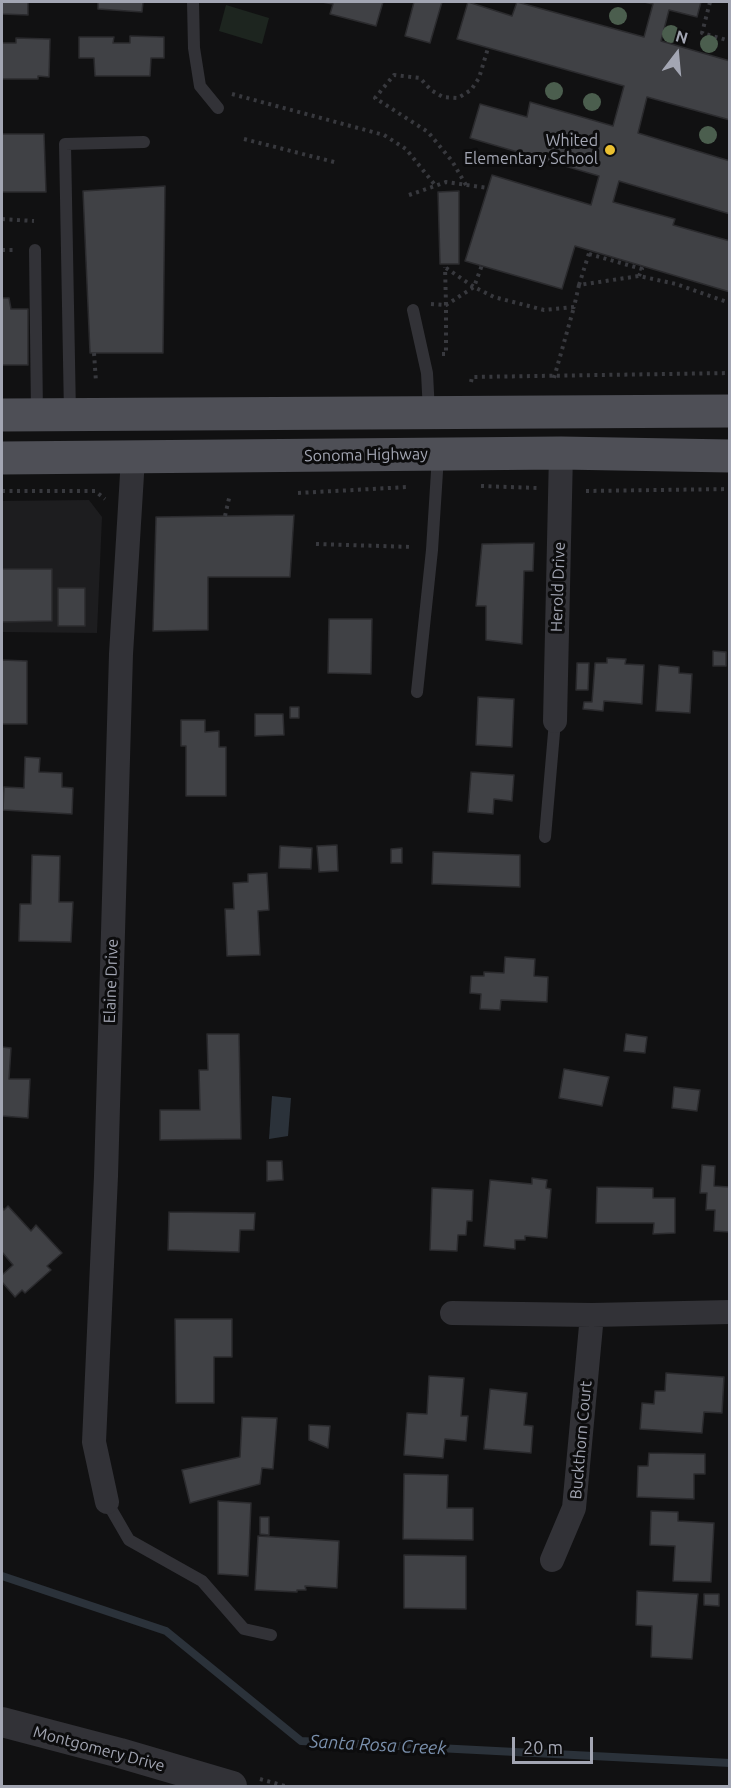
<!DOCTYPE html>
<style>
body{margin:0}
#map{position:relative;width:731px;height:1788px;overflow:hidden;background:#111112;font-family:Ubuntu,sans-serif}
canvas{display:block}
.frame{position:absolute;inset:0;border:3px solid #a3a6b3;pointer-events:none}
.north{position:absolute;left:647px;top:24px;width:60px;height:60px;-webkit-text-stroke:4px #0c0c0d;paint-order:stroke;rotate:16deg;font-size:16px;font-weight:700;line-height:24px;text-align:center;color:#a3a6b3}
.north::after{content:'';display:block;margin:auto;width:21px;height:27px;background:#a3a6b3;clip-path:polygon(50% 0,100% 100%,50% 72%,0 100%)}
.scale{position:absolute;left:512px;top:1737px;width:81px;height:27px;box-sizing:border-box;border:3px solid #a3a6b3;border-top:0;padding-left:8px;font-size:18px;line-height:21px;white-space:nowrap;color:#a3a6b3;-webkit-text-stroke:4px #0c0c0d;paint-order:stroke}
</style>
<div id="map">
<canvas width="731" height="1788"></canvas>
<div class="frame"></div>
<div class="north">N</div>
<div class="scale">20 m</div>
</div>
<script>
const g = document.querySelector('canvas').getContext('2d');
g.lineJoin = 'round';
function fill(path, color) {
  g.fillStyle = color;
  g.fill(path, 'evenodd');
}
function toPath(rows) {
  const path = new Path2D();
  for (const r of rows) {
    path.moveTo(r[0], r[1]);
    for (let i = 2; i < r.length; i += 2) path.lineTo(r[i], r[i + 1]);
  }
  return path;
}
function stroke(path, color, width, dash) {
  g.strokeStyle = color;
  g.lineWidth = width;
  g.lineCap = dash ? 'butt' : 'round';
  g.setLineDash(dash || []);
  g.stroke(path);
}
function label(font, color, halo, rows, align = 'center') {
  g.font = font + ' Ubuntu,sans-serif';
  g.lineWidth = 6;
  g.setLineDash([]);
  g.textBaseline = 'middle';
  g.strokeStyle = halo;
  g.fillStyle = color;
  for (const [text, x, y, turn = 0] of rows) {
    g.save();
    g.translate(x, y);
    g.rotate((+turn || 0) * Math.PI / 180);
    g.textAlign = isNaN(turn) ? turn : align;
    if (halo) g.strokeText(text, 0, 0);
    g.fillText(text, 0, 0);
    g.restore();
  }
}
const built = toPath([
 [89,500,102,517,97,633,2,632,2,501]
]);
const green = toPath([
 [226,5,269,18,262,44,219,31]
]);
const water = toPath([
 [272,1096,291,1098,288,1136,269,1139]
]);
const stream = toPath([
 [2,1576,166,1631,301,1741,730,1763]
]);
const building = toPath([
 [2,2,28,2,28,15,2,14,2,2],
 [98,2,143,2,142,12,98,9,98,2],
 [322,2,383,2,376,26,330,14,333,4,322,2],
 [414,2,442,2,430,43,405,36,414,2],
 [468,2,512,16,517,2,644,37,653,4,644,2,701,2,697,17,669,10,661,41,730,61,730,120,647,97,638,133,730,161,730,214,619,181,613,202,675,219,673,225,730,241,730,292,575,246,562,289,465,261,492,175,591,205,599,176,470,138,480,104,527,117,530,102,613,126,624,86,457,39,468,2],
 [130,36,164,37,164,58,151,58,150,76,95,76,94,58,79,58,79,37,114,37,113,43,130,43,130,36],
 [16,38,50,39,49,77,38,76,38,79,2,79,2,43,16,43,16,38],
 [2,134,44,134,46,192,2,192,2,134],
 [165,186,163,353,90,353,83,191,165,186],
 [459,191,459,264,440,264,438,192,459,191],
 [2,298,9,298,11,309,28,309,28,365,2,365,2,298],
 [294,515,290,577,208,577,208,630,153,631,156,517,294,515],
 [534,543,533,571,524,571,522,644,486,640,486,606,476,606,482,544,534,543],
 [2,569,52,569,52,621,2,622,2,569],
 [58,588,85,588,85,626,58,626,58,588],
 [329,619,372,619,371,674,328,673,329,619],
 [713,651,726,652,726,666,713,666,713,651],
 [607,658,626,659,625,664,644,665,642,704,604,701,603,711,583,709,584,702,592,702,595,663,607,663,607,658],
 [2,660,27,661,27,724,2,724,2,660],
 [577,663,589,663,588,690,576,690,577,663],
 [659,665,679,667,679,673,692,674,690,713,656,711,659,665],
 [478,697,514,699,512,747,476,745,478,697],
 [290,707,299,707,299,718,290,718,290,707],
 [255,714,283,714,284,735,255,736,255,714],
 [181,720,205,720,205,732,219,731,219,747,226,747,226,796,186,796,186,746,181,746,181,720],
 [25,757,40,758,39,772,62,773,62,787,73,788,72,814,3,810,4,787,24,788,25,757],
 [471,772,514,775,512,801,494,799,493,814,468,812,471,772],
 [337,845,338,871,319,872,317,846,337,845],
 [280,846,312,848,311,869,279,868,280,846],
 [402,848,402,863,391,863,391,849,402,848],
 [433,852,520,855,520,887,432,884,433,852],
 [32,855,60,856,59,902,73,902,71,942,19,941,20,904,31,904,32,855],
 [267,873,269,910,258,911,260,955,227,956,225,909,234,909,233,883,248,882,248,874,267,873],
 [505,957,535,959,534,976,548,977,547,1002,501,1000,500,1010,480,1009,481,994,470,993,471,976,484,976,484,972,504,973,505,957],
 [207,1034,239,1034,241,1139,160,1140,160,1110,200,1110,199,1070,208,1070,207,1034],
 [626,1034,647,1037,645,1053,624,1051,626,1034],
 [2,1047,11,1048,9,1079,30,1079,28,1118,2,1116,2,1047],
 [564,1069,609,1077,602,1106,559,1098,564,1069],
 [674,1087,700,1090,697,1111,672,1108,674,1087],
 [267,1161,282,1161,283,1180,267,1181,267,1161],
 [702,1165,715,1166,714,1186,729,1187,730,1232,714,1231,715,1210,706,1210,707,1193,700,1193,702,1165],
 [532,1178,547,1180,546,1188,551,1189,547,1238,525,1236,525,1240,515,1240,515,1249,484,1246,490,1180,532,1184,532,1178],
 [597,1187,653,1188,653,1198,675,1198,675,1233,653,1234,654,1223,596,1223,597,1187],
 [432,1188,473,1190,472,1221,467,1221,466,1235,458,1235,457,1251,430,1250,432,1188],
 [8,1206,31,1231,36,1225,62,1253,47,1266,51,1270,25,1293,22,1290,15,1297,2,1282,2,1275,13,1265,2,1252,2,1207,4,1210,8,1206],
 [169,1212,255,1213,254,1230,240,1230,239,1252,168,1250,169,1212],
 [175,1319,232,1319,232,1357,214,1357,214,1403,176,1403,175,1319],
 [666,1373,724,1377,722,1413,704,1412,702,1433,640,1429,642,1403,654,1404,655,1391,665,1391,666,1373],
 [429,1376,464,1378,461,1416,468,1416,466,1441,445,1439,443,1458,404,1455,407,1413,427,1414,429,1376],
 [490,1389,527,1393,524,1425,533,1426,531,1453,484,1449,490,1389],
 [242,1417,277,1418,273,1469,262,1468,260,1484,190,1503,182,1470,240,1457,242,1417],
 [309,1425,330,1426,328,1448,309,1440,309,1425],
 [649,1453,705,1454,705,1474,694,1474,694,1499,637,1497,638,1466,648,1466,649,1453],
 [404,1474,448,1475,447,1508,473,1508,473,1540,403,1539,404,1474],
 [218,1501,251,1503,248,1576,218,1574,218,1501],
 [651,1511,678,1512,678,1521,714,1523,711,1582,673,1581,675,1546,650,1545,651,1511],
 [260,1517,269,1517,269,1535,260,1534,260,1517],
 [258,1536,339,1541,337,1588,305,1586,306,1590,297,1590,297,1592,255,1590,258,1536],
 [404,1555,466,1556,466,1609,404,1608,404,1555],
 [637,1591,698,1594,692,1659,651,1657,652,1626,636,1625,637,1591],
 [704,1594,719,1594,719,1606,704,1605,704,1594]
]);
const path = toPath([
 [710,2,702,33,730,41],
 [232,94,384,135,406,149,435,185],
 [244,139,338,163],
 [466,185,452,161,428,132,375,98,394,75,420,78,431,90,443,97,458,98,471,90,479,78,488,48],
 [409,195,446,182,488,188],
 [2,219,34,221],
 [2,250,16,250],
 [589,254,642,269,639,276],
 [446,268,474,287,482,265],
 [579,285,590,250],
 [431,304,446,305,445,267],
 [94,353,96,382],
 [442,354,446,354,446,305,474,287,494,297,544,310,574,307,579,285,639,276,676,284,730,303],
 [554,378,574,307],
 [471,382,472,377,730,373],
 [481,486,537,488],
 [2,491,95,491,105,499],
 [586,491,730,489],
 [298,493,408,487],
 [225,516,230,494],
 [316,544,413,547],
 [260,1779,285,1786]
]);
const service = toPath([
 [193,2,194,48,200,86,218,108],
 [35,250,37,414],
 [413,310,427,373,429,412],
 [70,414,65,144,144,142],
 [417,692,432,550,438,456],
 [545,837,555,721],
 [107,1502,129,1540,202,1581,244,1629,271,1635]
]);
const minor = toPath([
 [555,721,561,453],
 [452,1313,592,1315,730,1312],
 [107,1502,94,1442,106,1176,121,654,133,458],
 [552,1560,574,1508,592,1315]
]);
const tertiary = toPath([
 [2,1722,120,1753,232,1786]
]);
const primary = toPath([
 [2,415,730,411],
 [2,458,561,453,730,456]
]);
const trees = [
 [618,16],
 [671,34],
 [709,44],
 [554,91],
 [592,102],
 [708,135]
];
const markers = [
 [610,150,6,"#ebc031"]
];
const poiNames = [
 ["Whited",598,141],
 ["Elementary School",598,159]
];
const streetNames = [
 ["Sonoma Highway",366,455,-1],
 ["Herold Drive",558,587,-88],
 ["Elaine Drive",111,981,-88],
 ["Buckthorn Court",581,1440,-85],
 ["Montgomery Drive",99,1749,15]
];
const waterNames = [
 ["Santa Rosa Creek",378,1745,3]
];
fill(built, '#1d1d1f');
fill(green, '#1d251f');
fill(water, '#2b323a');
stroke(stream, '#2b323a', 8);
fill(building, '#404145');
stroke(building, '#2b2b2e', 1.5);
stroke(path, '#38393e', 4, [3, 4.5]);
stroke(service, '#323237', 12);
stroke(minor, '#323237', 24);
stroke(tertiary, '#323237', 30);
stroke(primary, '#4e4f56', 33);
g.fillStyle = '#4b5e4e';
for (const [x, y] of trees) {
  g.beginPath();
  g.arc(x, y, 9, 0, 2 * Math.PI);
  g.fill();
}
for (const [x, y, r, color] of markers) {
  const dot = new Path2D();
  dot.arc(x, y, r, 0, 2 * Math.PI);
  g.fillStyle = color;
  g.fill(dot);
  stroke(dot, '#0c0c0d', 2);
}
label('16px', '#a3a6b3', '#0c0c0d', poiNames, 'right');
label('16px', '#a3a6b3', '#0c0c0d', streetNames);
label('italic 18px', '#7a90ad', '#0c0c0d', waterNames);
</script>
